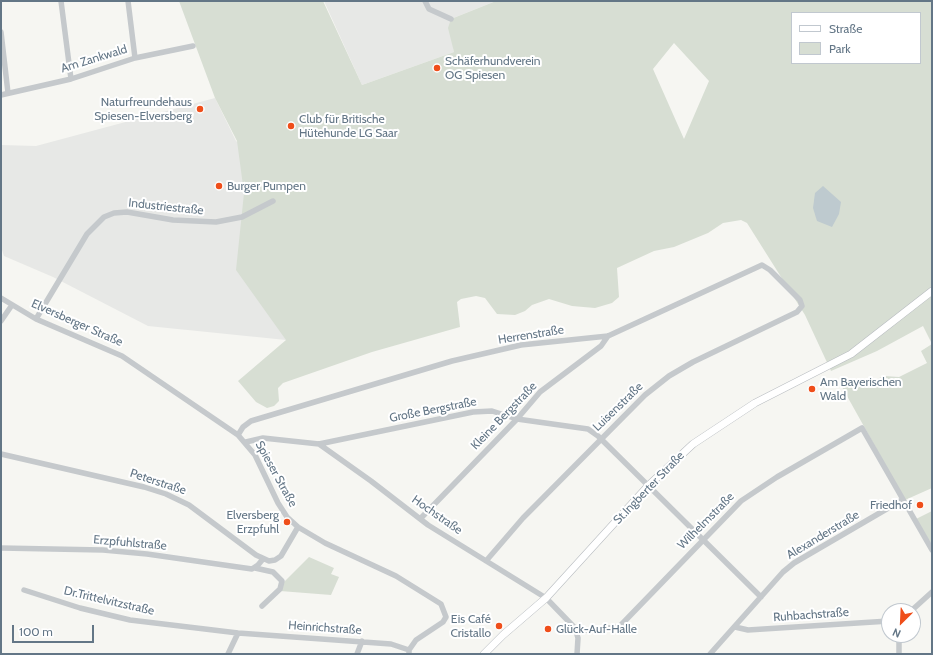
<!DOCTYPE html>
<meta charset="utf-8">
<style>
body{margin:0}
#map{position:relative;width:933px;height:655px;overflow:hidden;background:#f6f6f2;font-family:Cabin,sans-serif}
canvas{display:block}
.frame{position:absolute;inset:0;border:2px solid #637686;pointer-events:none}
.legend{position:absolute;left:791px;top:12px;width:130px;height:52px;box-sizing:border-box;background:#fff;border:1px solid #c1c8cf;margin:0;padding:5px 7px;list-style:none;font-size:12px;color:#637686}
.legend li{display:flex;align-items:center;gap:8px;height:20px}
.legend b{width:20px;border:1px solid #c1c8cf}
.north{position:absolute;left:881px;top:603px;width:40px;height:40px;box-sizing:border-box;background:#fff;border:1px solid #c1c8cf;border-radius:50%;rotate:204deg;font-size:11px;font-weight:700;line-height:16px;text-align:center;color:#637686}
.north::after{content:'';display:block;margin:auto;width:14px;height:18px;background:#ef4e1a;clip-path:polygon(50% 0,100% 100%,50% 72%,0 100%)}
.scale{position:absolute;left:12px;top:625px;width:82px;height:18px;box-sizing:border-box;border:2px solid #637686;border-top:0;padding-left:5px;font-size:12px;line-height:14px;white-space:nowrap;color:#637686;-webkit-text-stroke:3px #fff;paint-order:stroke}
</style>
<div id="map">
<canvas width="933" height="655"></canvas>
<div class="frame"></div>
<ul class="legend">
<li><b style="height:5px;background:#fff"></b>Straße</li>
<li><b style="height:11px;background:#d7ded3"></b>Park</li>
</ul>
<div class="north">N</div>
<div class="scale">100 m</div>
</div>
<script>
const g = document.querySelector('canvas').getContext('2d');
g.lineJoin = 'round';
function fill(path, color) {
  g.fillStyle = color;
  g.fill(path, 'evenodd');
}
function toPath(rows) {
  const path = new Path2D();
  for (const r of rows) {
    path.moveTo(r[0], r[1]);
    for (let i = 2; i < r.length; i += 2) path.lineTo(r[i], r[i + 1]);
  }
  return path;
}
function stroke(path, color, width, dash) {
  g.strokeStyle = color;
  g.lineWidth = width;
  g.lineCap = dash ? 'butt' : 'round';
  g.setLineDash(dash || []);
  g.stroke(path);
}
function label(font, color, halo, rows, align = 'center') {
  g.font = font + ' Cabin,sans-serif';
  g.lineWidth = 4;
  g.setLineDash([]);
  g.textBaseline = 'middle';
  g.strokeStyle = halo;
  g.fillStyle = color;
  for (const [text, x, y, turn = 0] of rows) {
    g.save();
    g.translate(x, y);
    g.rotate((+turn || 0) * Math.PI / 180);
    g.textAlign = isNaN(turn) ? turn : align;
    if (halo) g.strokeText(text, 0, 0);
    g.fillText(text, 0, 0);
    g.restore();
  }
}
const built = toPath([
 [324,1,496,1,451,19,454,52,362,85],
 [215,98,236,141,283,174,286,340,148,326,53,277,4,256,1,247,1,145,36,146]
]);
const green = toPath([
 [179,1,323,1,362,85,454,52,448,28,451,19,496,1,932,1,932,488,905,500,842,387,870,382,884,376,899,377,927,363,921,351,932,344,923,326,877,351,831,371,805,315,747,223,741,220,723,223,708,233,674,247,654,251,617,268,619,297,612,303,595,308,572,306,549,299,532,305,525,311,515,315,497,314,485,298,476,296,461,299,457,302,460,327,372,352,283,383,278,388,279,401,274,406,267,408,256,402,238,381,286,340,236,270,244,193,237,141,215,98],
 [792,13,920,13,920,63,792,63],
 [674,43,709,81,684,139,653,69],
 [932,511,932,545,916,519],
 [309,557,334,568,331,574,339,577,331,595,280,591,284,582]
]);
const water = toPath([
 [823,186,841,202,839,214,832,227,817,221,813,208,815,193]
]);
const minor = toPath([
 [61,1,71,79],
 [128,1,135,58],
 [425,1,429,9,451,19],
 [1,32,8,93],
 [1,95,71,79,135,58,193,46],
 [1,298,36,319,122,356,238,435,255,455,278,503,287,517,298,527,325,543,396,576,441,604,446,617,443,622,416,640,409,650,409,654],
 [36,319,87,234,104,217,114,213,127,212,173,220,216,222,242,217,273,201],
 [1,321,12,305],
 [238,435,243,427,251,421,452,361,521,345,608,336,762,265,770,270,800,300,802,306,797,312,693,362,669,376,645,395,523,518,486,561],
 [246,442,263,438,319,444,473,412,492,411,517,419,588,429,598,436,761,597],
 [319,444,371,481,428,525,546,598,575,628,578,638,577,654],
 [1,454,144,487,166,494,189,505,256,555,269,561,275,560,281,556,298,527],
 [421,518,517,419,540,392,601,346,608,336],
 [1,548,103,550,147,554,252,569,258,565,263,559],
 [255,568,273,572,282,581,280,589,262,606],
 [24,590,80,608,130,620,238,633,391,644,409,650],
 [911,611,932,592],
 [735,627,748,630,889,621],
 [577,631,619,627,741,501,777,477,862,428,932,550],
 [899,635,899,654],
 [228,654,238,633],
 [357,654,362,641],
 [710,654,783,572,794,563,902,500]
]);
const major = toPath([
 [484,654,503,635,546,598,649,485,693,444,755,403,851,354,932,291]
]);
const markers = [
 [437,68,4,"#ef4e1a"],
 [200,109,4,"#ef4e1a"],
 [291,126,4,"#ef4e1a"],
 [219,186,4,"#ef4e1a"],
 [812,389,4,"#ef4e1a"],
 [920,505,4,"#ef4e1a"],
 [287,522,4,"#ef4e1a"],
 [499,626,4,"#ef4e1a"],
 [548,629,4,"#ef4e1a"]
];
const streetNames = [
 ["Am Zankwald",94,59,-17],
 ["Industriestraße",166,207,6],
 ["Elversberger Straße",77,323,24],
 ["Herrenstraße",531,335,-9],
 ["Luisenstraße",618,407,-44],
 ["Große Bergstraße",433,410,-11],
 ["Kleine Bergstraße",504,416,-46],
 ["Spieser Straße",276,474,61],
 ["Peterstraße",158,482,18],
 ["St.Ingberter Straße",649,488,-46],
 ["Hochstraße",437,515,35],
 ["Wilhelmstraße",706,521,-45],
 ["Alexanderstraße",823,535,-31],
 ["Erzpfuhlstraße",130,543,5],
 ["Dr.Trittelvitzstraße",109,601,13],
 ["Ruhbachstraße",811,615,-4],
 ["Heinrichstraße",325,628,4]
];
const poiNames = [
 ["Schäferhundverein",445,61],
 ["OG Spiesen",445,75],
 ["Naturfreundehaus",192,102,"right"],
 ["Spiesen-Elversberg",192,116,"right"],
 ["Club für Britische",299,119],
 ["Hütehunde LG Saar",299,133],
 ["Burger Pumpen",227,186],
 ["Am Bayerischen",820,382],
 ["Wald",820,396],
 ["Friedhof",912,505,"right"],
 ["Elversberg",279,515,"right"],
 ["Erzpfuhl",279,529,"right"],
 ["Eis Café",491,619,"right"],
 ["Cristallo",491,633,"right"],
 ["Glück-Auf-Halle",556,629]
];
fill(built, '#e7e8e6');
fill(green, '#d7ded3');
fill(water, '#becacf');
stroke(major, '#b8bcc0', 8);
stroke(minor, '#c5c9cc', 5.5);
stroke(major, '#fff', 7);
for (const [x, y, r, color] of markers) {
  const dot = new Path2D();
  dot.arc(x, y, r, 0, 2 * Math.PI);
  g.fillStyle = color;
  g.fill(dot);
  stroke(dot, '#fff', 1.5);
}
label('12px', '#637686', '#fff', streetNames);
label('12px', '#637686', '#fff', poiNames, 'left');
</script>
